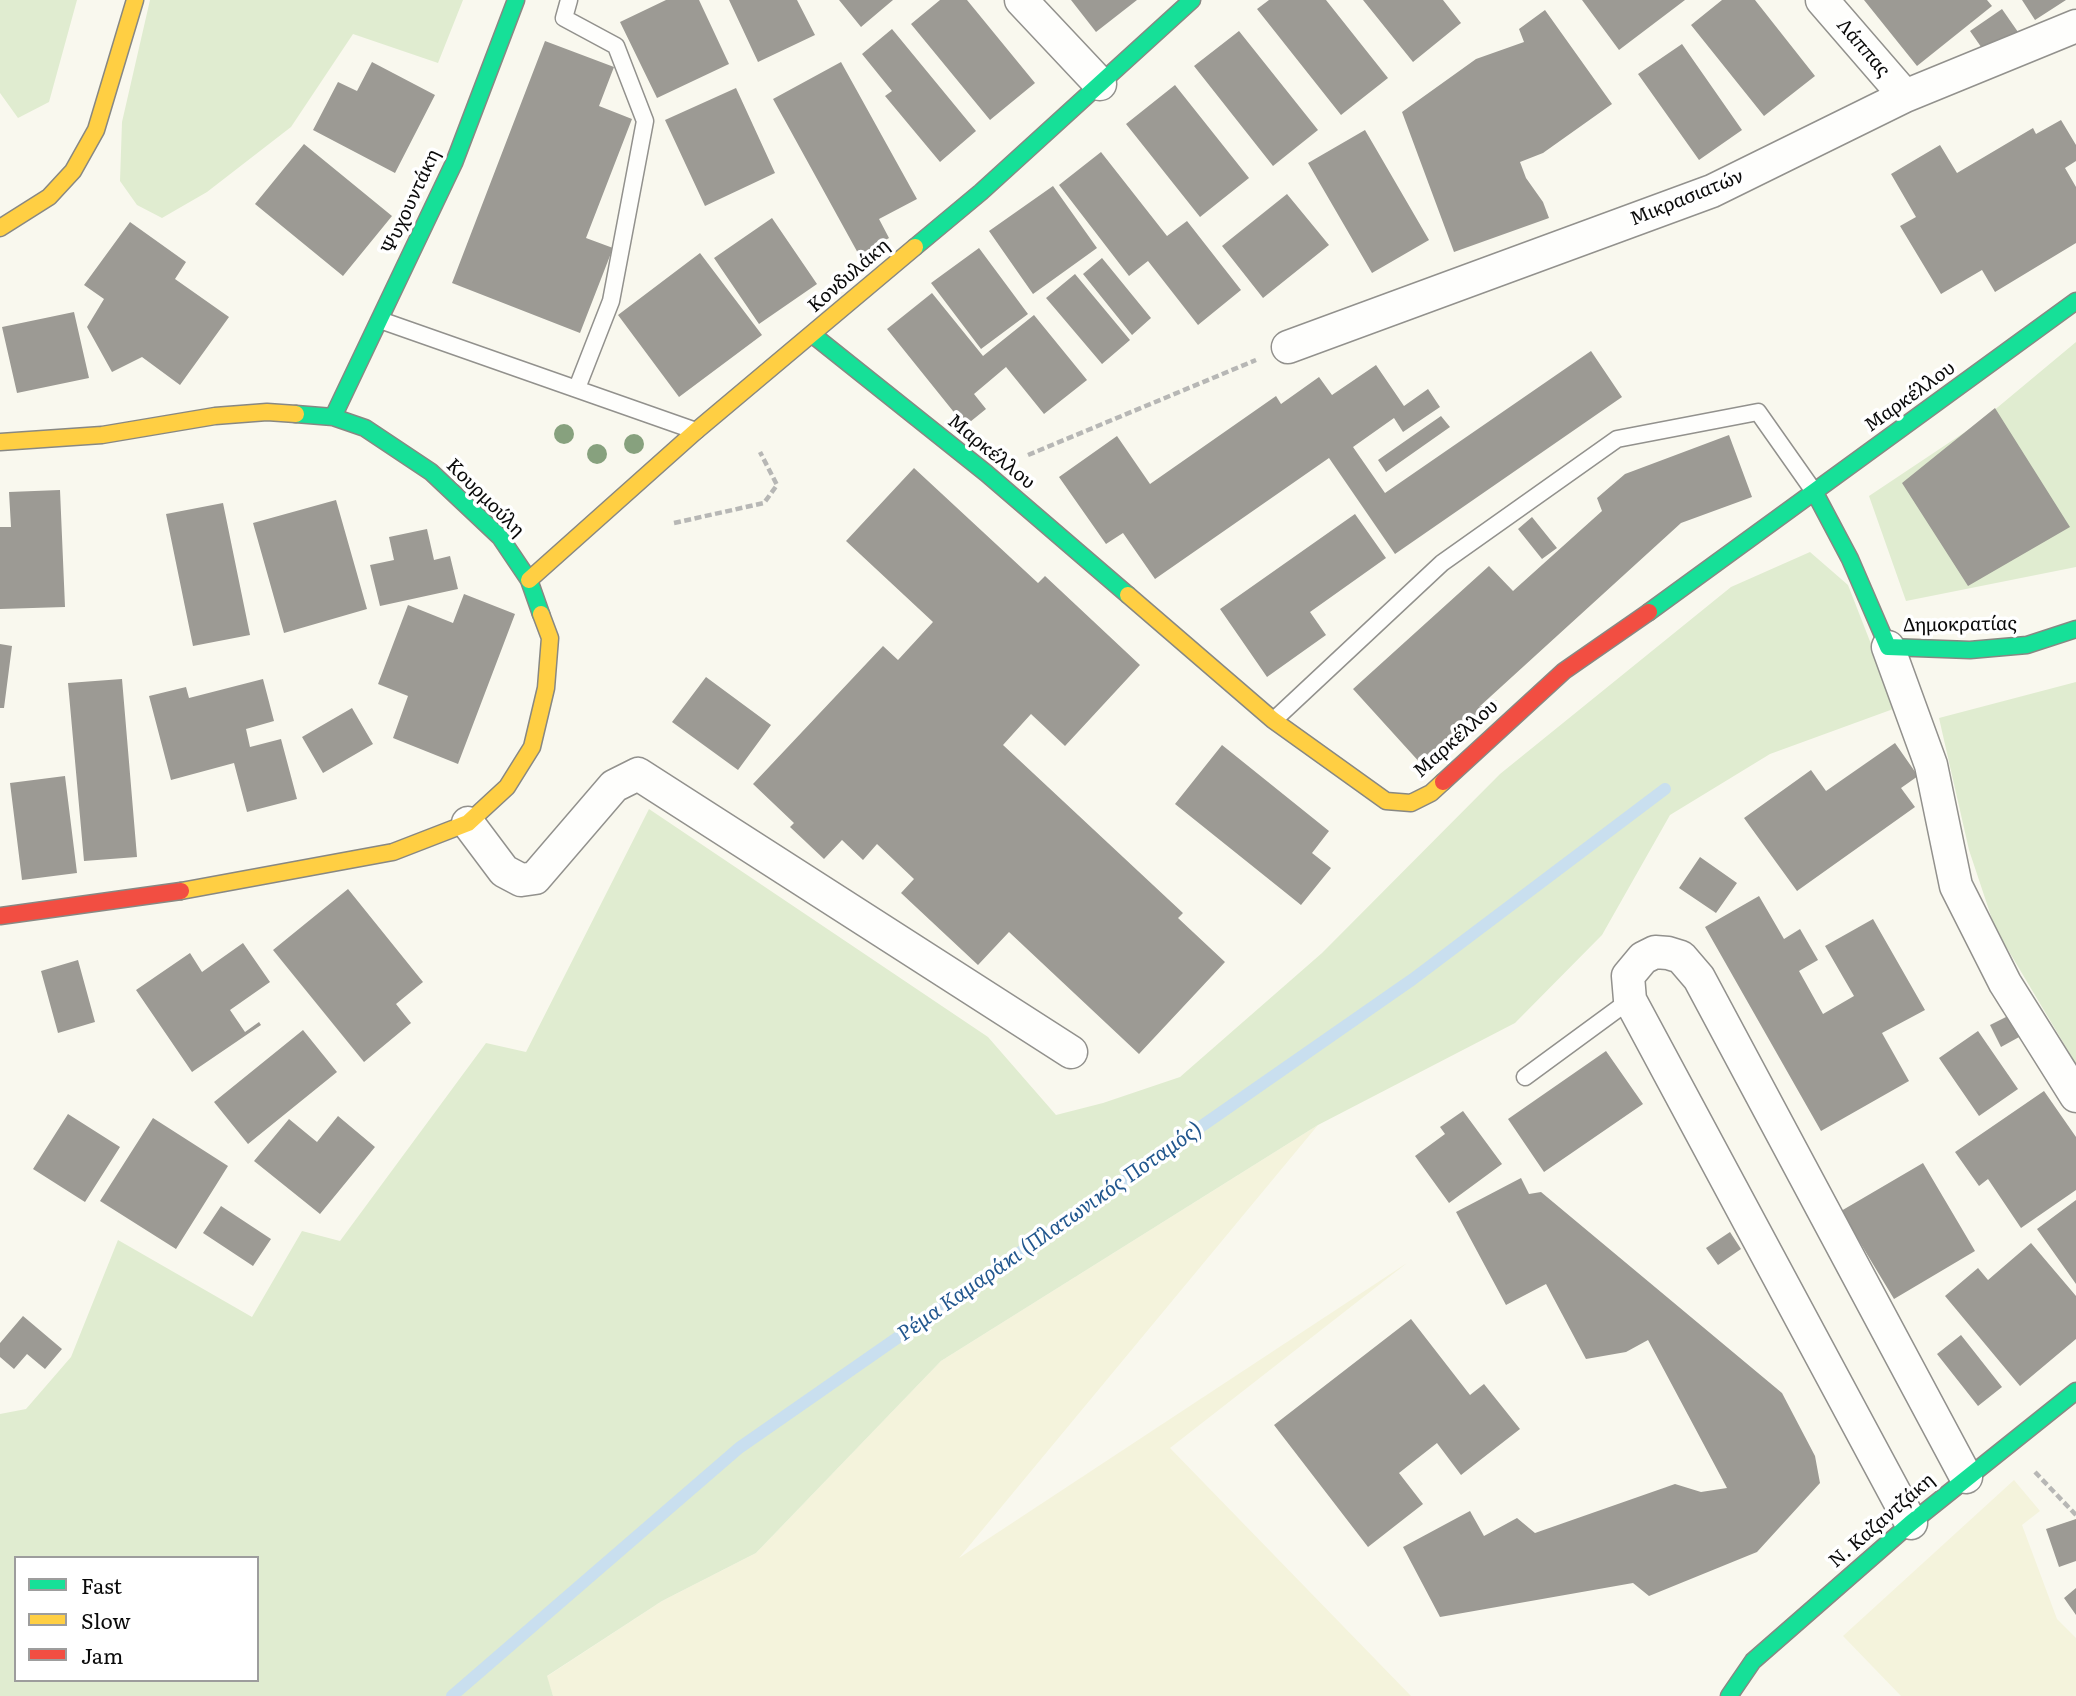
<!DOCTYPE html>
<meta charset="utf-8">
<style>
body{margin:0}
#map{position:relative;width:2076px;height:1696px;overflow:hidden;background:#f9f8ee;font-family:Literata,serif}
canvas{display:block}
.legend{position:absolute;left:14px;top:1556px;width:245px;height:126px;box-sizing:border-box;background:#fff;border:2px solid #9d9d9d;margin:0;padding:9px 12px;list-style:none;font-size:21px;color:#0a0a0a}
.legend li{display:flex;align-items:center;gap:14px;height:35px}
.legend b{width:35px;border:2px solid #9d9d9d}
</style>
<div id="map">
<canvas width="2076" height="1696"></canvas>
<ul class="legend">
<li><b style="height:9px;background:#16e098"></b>Fast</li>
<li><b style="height:9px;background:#ffcf43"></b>Slow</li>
<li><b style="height:9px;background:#f24e42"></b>Jam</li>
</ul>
</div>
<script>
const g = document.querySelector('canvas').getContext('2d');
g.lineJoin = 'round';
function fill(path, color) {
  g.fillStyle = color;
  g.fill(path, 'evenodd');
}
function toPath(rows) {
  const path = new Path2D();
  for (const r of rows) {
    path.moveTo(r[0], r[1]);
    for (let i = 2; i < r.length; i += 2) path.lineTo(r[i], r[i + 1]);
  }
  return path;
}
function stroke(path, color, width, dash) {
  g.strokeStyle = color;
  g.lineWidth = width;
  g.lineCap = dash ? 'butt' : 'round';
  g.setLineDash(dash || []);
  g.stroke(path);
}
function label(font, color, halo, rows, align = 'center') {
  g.font = font + ' Literata,serif';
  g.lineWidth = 7;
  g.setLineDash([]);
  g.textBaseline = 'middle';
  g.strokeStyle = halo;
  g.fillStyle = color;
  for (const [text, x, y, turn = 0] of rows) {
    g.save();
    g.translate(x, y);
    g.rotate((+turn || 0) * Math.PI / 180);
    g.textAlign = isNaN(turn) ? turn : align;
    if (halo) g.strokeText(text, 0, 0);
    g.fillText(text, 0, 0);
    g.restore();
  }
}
const farmland = toPath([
 [1318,1125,959,1558,1407,1263,1170,1448,1411,1696,553,1696,546,1677,662,1601,756,1553,941,1361],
 [2014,1480,2040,1511,2022,1525,2057,1619,2076,1638,2076,1696,1901,1696,1843,1636]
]);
const green = toPath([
 [0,0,77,0,49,102,18,118,0,93],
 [150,0,463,0,438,63,353,34,291,127,207,192,162,218,137,205,120,181,122,122],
 [2076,342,2076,567,1906,601,1869,496,1980,422],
 [1810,552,1848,585,1896,708,1770,754,1670,815,1602,935,1515,1023,1318,1125,941,1361,756,1553,662,1601,547,1676,553,1696,0,1696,0,1414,26,1409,71,1357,118,1240,252,1317,302,1231,340,1241,486,1043,526,1052,649,809,988,1037,1056,1115,1103,1103,1180,1077,1322,953,1500,774,1731,587],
 [16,1558,257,1558,257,1680,16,1680],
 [2076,682,2076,1064,1995,928,1969,850,1939,718]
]);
const stream = toPath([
 [452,1696,739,1448,1413,979,1665,789]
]);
const building = toPath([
 [666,0,699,0,729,64,657,98,620,22],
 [729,0,797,0,815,35,758,62],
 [839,0,893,0,861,27],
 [940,0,967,0,1035,83,990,120,911,24],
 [1071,0,1137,0,1096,32],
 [1269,0,1326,0,1388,78,1341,115,1257,9],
 [1363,0,1443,0,1461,23,1413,62],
 [1582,0,1685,0,1619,50],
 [1722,0,1755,0,1815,76,1764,116,1691,25],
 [1864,0,1987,0,1992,6,1917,66],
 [2022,0,2066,0,2035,20],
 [2002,9,2018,32,1986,54,1970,31],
 [1545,10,1612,104,1543,153,1520,162,1526,178,1543,202,1549,218,1454,252,1402,112,1476,59,1524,42,1519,29],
 [892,29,976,131,940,162,885,96,892,91,862,54],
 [1239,31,1318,130,1273,166,1194,66],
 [545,41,614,67,599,106,632,119,586,238,613,248,580,333,452,283],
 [1682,44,1742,130,1699,160,1638,74],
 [372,62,435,95,395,173,313,130,338,82,357,91],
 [841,62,917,199,879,219,889,238,859,255,773,99],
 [1175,85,1249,178,1200,217,1126,124],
 [736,88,775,173,705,206,665,120],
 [2061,120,2076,145,2076,161,2065,168,2076,187,2076,243,1995,292,1982,270,1941,294,1900,226,1916,217,1891,174,1940,145,1957,173,2033,128,2036,134],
 [1365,130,1429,240,1372,273,1308,163],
 [304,144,392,216,343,276,255,204],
 [1101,152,1167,236,1187,221,1241,290,1198,325,1148,261,1129,276,1059,185],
 [1053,186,1097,248,1033,294,989,231],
 [1287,194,1329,245,1263,298,1222,246],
 [772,218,817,284,759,324,714,258],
 [130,222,186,262,175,279,229,317,180,385,142,357,112,372,87,327,104,299,84,285],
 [979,248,1028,314,981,349,931,283],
 [700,253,762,335,679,397,618,315],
 [1102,258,1151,318,1132,335,1083,274],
 [1075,274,1130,340,1102,364,1046,298],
 [932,293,983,356,1034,315,1087,380,1044,414,1006,367,974,394,986,409,965,426,887,329],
 [74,312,89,378,17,393,2,327],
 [1591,351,1622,397,1395,554,1329,458,1155,579,1123,533,1106,544,1059,477,1117,436,1150,484,1276,396,1281,404,1319,377,1332,395,1376,365,1404,406,1428,389,1440,407,1403,432,1394,418,1353,447,1385,493],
 [1995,408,2070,527,1968,586,1902,483],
 [1441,416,1450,427,1386,472,1378,460],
 [1729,435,1752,497,1681,523,1479,707,1497,700,1422,765,1353,689,1489,566,1513,591,1602,511,1597,498,1625,474],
 [914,468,1038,583,1045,576,1140,665,1065,746,1031,714,1003,745,1183,913,1178,918,1225,962,1139,1054,1009,932,978,965,901,893,914,879,877,844,863,860,842,840,824,859,790,827,794,823,753,784,883,646,898,660,933,622,846,541],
 [60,490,65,607,0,609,0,527,11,527,9,492],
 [336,500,367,609,284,633,253,523],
 [223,503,250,635,193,646,166,514],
 [1355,514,1386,558,1310,612,1326,635,1267,677,1220,609],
 [1532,517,1557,548,1542,559,1518,529],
 [427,529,434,560,450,556,458,589,380,606,370,565,394,560,389,537],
 [464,594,515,614,458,764,393,738,408,696,378,684,408,605,453,623],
 [0,644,12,646,4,708,0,708],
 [706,677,771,725,738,770,672,722],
 [122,679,137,857,84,861,68,683],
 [263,679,274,721,246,729,250,747,281,739,297,799,247,812,234,763,171,780,149,696,186,687,189,698],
 [352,708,373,744,323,773,302,737],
 [1895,743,1918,776,1901,788,1915,807,1797,891,1744,818,1811,770,1826,791],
 [1222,745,1329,831,1312,853,1331,868,1301,905,1175,804],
 [65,776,77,873,22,880,10,783],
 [1700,857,1737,883,1716,913,1679,888],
 [348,889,423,982,396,1004,411,1023,364,1062,273,950],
 [1759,896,1784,939,1800,929,1818,960,1799,971,1823,1014,1854,996,1825,946,1873,919,1925,1010,1882,1033,1909,1081,1821,1131,1705,927],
 [243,943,270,982,230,1010,245,1032,259,1022,261,1025,192,1072,136,990,190,953,202,972],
 [78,960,95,1022,58,1033,41,971],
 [2010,1015,2021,1036,2001,1047,1990,1025],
 [303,1030,337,1072,248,1144,214,1102],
 [1978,1031,2018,1089,1979,1116,1939,1058],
 [1606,1051,1643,1104,1544,1172,1508,1119],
 [2044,1091,2076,1137,2076,1190,2021,1228,1988,1179,1979,1186,1955,1152],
 [1463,1111,1502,1164,1449,1203,1415,1156,1445,1134,1440,1127],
 [68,1114,120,1147,85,1202,33,1169],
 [338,1116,375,1147,320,1214,254,1161,289,1119,317,1142],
 [153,1118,228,1166,176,1249,100,1201],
 [1923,1163,1975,1251,1894,1299,1841,1211],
 [1521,1178,1529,1194,1541,1192,1782,1393,1815,1456,1820,1483,1757,1552,1649,1596,1633,1583,1440,1617,1403,1547,1470,1511,1484,1536,1517,1518,1535,1533,1675,1484,1701,1492,1727,1488,1648,1340,1626,1352,1586,1359,1546,1284,1506,1305,1456,1212],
 [2076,1200,2076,1284,2037,1229],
 [221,1206,271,1239,253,1266,203,1233],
 [1730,1232,1741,1249,1718,1265,1706,1248],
 [2031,1243,2076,1296,2076,1339,2020,1386,1945,1296,1978,1268,1988,1280],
 [23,1316,62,1349,45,1369,27,1354,14,1369,0,1357,0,1343],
 [1411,1319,1470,1395,1484,1384,1520,1429,1461,1475,1437,1443,1399,1473,1423,1504,1368,1547,1274,1425],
 [1961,1335,2002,1387,1978,1406,1937,1354],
 [2076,1519,2076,1561,2059,1567,2046,1529],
 [2076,1588,2076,1615,2064,1598]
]);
const path = toPath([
 [1028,455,1256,360],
 [674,523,764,503,777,485,760,452],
 [2035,1472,2076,1515]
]);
const lane = toPath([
 [569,0,564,18,616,46,645,121,611,301,577,388],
 [380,320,696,431],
 [1274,720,1442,563,1617,439,1758,412,1815,493],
 [1525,1077,1630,1000]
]);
const street = toPath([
 [1021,0,1100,84],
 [1822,0,1905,96],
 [1288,347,1712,191,1905,96,2076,26],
 [1888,647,1931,765,1956,886,2005,983,2076,1096],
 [468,823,504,871,521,880,535,878,614,786,638,774,1071,1052],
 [1911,1523,1636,1011,1630,1000,1628,976,1643,958,1655,952,1668,953,1681,957,1699,978,1966,1477]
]);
const fast = toPath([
 [915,247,981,192,1192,0],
 [813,335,986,473,1128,595],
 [296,414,333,417,365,428,431,472,500,537,529,580,541,614],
 [333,417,454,163,516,0],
 [1815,493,1850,559,1888,647,1970,650,2027,645,2076,629],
 [1649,612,2076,301],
 [1729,1696,1753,1661,1911,1523,2076,1391]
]);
const slow = toPath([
 [0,228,49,197,73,171,96,130,135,0],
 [0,442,102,435,215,416,267,412,296,414],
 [529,580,696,431,915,247],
 [1128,595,1273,720,1386,801,1411,803,1431,793,1443,782],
 [181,891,393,852,468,823,507,787,532,747,546,688,550,638,541,614]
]);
const jam = toPath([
 [1443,782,1564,671,1649,612],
 [0,916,181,891]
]);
const trees = [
 [564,434],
 [634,444],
 [597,454]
];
const streetNames = [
 ["Λάππας",1863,48,49],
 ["Μικρασιατών",1687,198,-22],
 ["Ψυχουντάκη",411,202,-65],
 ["Κονδυλάκη",849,276,-41],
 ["Μαρκέλλου",1910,397,-36],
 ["Μαρκέλλου",991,452,39],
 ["Κουρμούλη",485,498,45],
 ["Δημοκρατίας",1960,625,-1],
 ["Μαρκέλλου",1456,739,-42],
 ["Ν. Καζαντζάκη",1882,1521,-41]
];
const waterNames = [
 ["Ρέμα Καμαράκι (Πλατωνικός Ποταμός)",1050,1232,-35]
];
fill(farmland, '#f4f3dc');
fill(green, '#e0ecd0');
stroke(stream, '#c9dfef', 12);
fill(building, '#9c9a94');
stroke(lane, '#92918d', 19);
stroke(street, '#92918d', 35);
stroke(fast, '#888883', 19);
stroke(slow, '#888883', 19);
stroke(jam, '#888883', 19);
stroke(path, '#b7b7b5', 4.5, [7, 3.5]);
stroke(lane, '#fefefc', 16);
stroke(street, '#fefefc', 32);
stroke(fast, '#16e098', 16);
stroke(slow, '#ffcf43', 16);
stroke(jam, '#f24e42', 16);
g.fillStyle = '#87a17e';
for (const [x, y] of trees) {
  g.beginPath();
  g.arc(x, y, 10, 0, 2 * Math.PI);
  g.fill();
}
label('19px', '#0a0a0a', '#fff', streetNames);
label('italic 21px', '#22578e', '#fff', waterNames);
</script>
